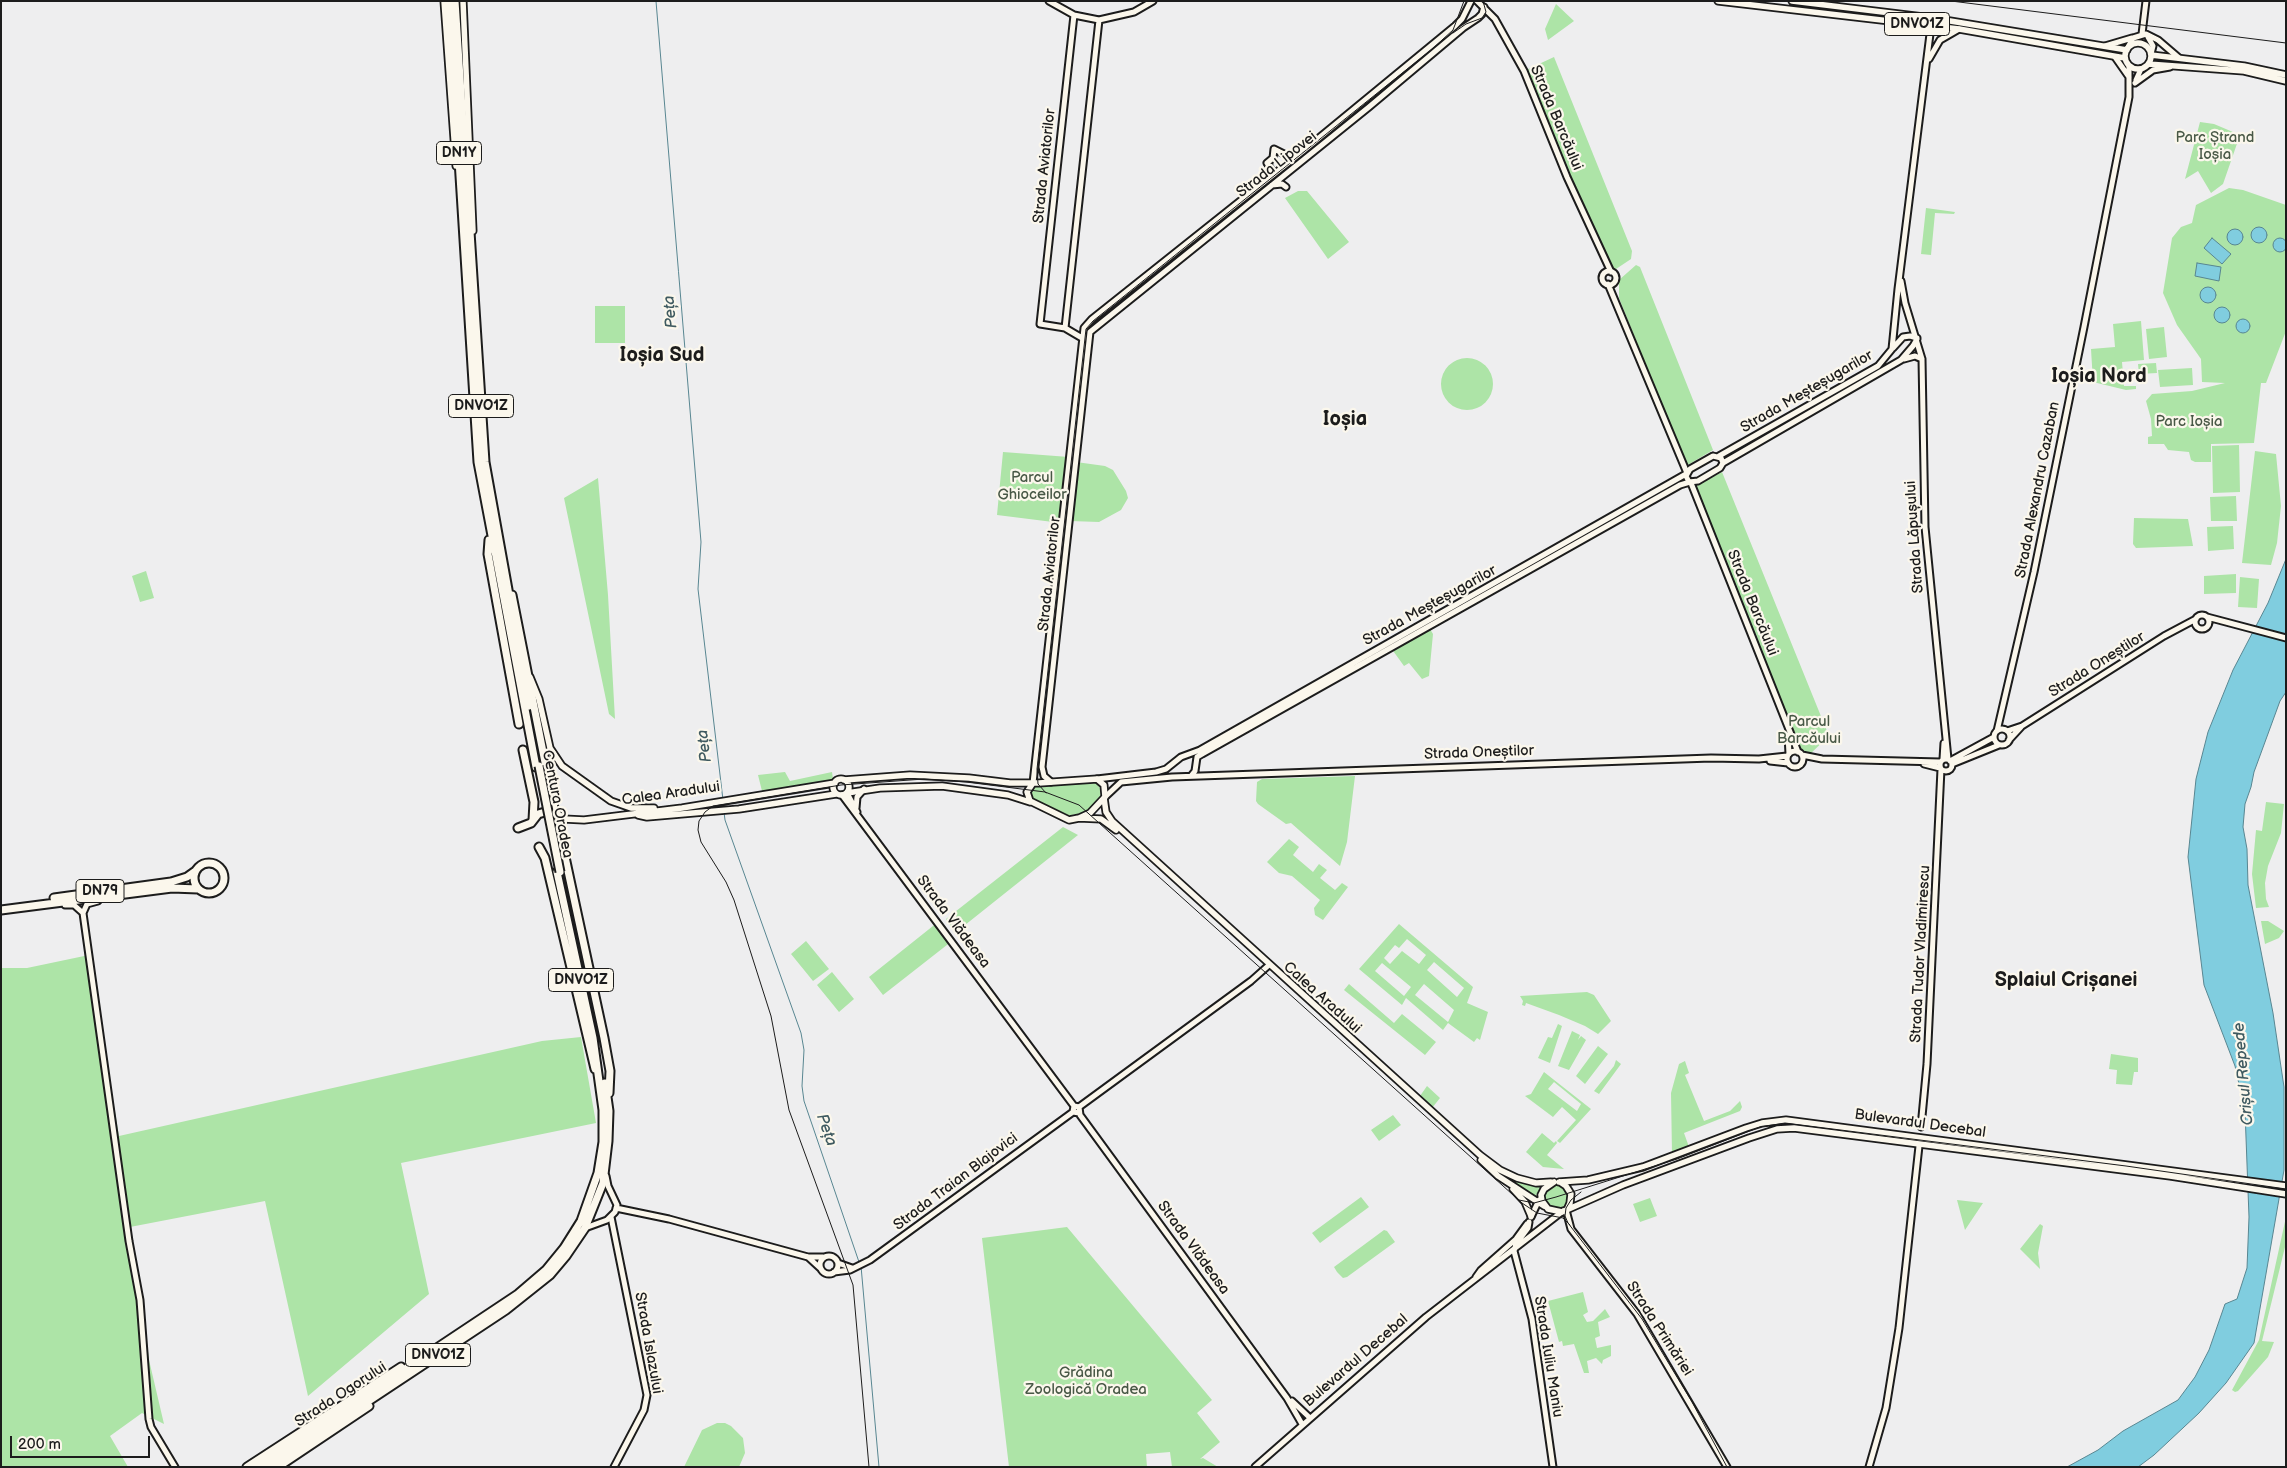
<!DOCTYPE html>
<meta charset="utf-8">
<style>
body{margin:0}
#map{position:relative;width:2287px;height:1468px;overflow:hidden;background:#eeeeef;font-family:"Balsamiq Sans",sans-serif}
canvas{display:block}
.frame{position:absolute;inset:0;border:2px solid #1c1c1c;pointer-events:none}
.scale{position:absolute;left:10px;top:1436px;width:140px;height:22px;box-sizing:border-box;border:2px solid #1c1c1c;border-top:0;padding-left:6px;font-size:15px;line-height:18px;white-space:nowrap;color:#1c1c1c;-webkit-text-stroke:4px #fbf7ec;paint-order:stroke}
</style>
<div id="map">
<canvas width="2287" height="1468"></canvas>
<div class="frame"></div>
<div class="scale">200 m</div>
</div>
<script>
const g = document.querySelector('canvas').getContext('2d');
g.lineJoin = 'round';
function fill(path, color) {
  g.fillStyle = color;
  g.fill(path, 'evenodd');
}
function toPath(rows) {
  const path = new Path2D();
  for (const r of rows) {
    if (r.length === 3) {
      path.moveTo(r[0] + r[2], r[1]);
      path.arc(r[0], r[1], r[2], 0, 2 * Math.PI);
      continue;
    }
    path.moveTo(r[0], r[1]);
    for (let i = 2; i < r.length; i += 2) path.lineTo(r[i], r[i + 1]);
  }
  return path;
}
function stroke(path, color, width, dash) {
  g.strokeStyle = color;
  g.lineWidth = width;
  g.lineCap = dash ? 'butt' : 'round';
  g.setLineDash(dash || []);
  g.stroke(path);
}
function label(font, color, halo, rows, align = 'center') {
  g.font = font + ' "Balsamiq Sans",sans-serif';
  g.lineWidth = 4.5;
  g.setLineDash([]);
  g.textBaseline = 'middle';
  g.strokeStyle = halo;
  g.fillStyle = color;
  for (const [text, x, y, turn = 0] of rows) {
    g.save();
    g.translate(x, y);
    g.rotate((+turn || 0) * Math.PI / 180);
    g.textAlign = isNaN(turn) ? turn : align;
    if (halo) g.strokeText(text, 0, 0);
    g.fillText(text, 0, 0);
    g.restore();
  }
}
const green = toPath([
 [1556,4,1574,21,1548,40,1545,29],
 [1554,57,1632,251,1631,259,1616,269,1612,268,1585,211,1526,70],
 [2200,122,2214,124,2240,135,2223,184,2211,193,2198,171,2185,179],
 [2229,188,2243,190,2286,205,2286,331,2266,383,2261,383,2254,443,2211,444,2211,462,2195,462,2191,460,2189,452,2168,450,2164,444,2148,444,2148,437,2152,436,2151,419,2146,401,2152,394,2192,391,2225,383,2202,382,2201,359,2177,325,2163,293,2172,238,2181,227,2192,223,2196,205],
 [1298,191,1307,191,1349,242,1328,259,1285,198],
 [1926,208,1955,212,1954,214,1935,213,1931,255,1921,254],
 [1636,265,1640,267,1713,450,1686,466,1619,298,1619,280],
 [595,306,625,306,625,343,595,343],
 [2141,321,2144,360,2122,362,2124,386,2136,386,2136,389,2126,390,2093,382,2091,349,2115,347,2113,324],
 [2164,327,2167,357,2149,359,2146,329],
 [1467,384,26],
 [2156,363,2157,373,2139,374,2138,364],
 [2192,368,2193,385,2160,387,2158,370],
 [2239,445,2240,492,2213,493,2212,446],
 [2255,451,2276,454,2281,506,2277,543,2271,565,2242,563],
 [1003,452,1069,457,1061,523,997,515],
 [1076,462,1105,466,1113,470,1126,491,1128,498,1121,510,1099,522,1070,521],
 [1722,472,1829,736,1809,755,1805,754,1797,748,1794,739,1775,688,1694,487],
 [598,478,608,595,615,719,609,714,564,498],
 [2236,496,2237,521,2211,521,2210,497],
 [2134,518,2188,519,2193,546,2136,548,2133,544],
 [2233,526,2234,549,2208,551,2207,527],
 [146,571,154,598,140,602,132,576],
 [2236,574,2236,593,2204,594,2204,576],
 [2240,577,2259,579,2257,608,2238,607],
 [1427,628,1430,629,1433,634,1429,676,1422,679,1409,663,1404,666,1391,648],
 [785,772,790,781,832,772,833,779,827,783,763,795,758,775],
 [1355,776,1347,842,1340,866,1291,823,1286,824,1258,804,1256,801,1257,782,1262,779],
 [1096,783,1101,789,1100,799,1095,806,1082,813,1072,815,1066,815,1033,799,1031,793,1032,788,1036,785],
 [2266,802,2284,804,2281,833,2268,866,2265,883,2266,899,2269,907,2256,908,2252,874,2256,830,2262,831],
 [1063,827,1078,835,955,933,946,919],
 [1289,839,1299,847,1293,855,1313,872,1319,864,1327,870,1320,878,1335,890,1342,883,1348,887,1323,920,1315,915,1314,908,1320,900,1292,876,1279,873,1267,862],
 [2261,921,2268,921,2284,931,2279,938,2265,944],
 [938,922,952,941,883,995,869,977],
 [1399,924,1473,987,1467,1003,1488,1012,1480,1040,1477,1038,1474,1042,1448,1023,1443,1030,1406,998,1402,1005,1359,969],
 [1407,939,1426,955,1419,964,1402,951,1390,964,1384,958,1395,945,1399,948],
 [1434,962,1464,988,1457,997,1427,970],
 [1382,963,1411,987,1404,996,1375,971],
 [1424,984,1454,1010,1448,1022,1415,995],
 [806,941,829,969,813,981,791,954],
 [89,955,119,1136,542,1041,581,1037,596,1123,401,1163,429,1294,308,1396,265,1201,130,1227,142,1299,149,1360,164,1424,142,1413,110,1436,128,1467,1,1467,1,968,27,968],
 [832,972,854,999,839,1012,817,985],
 [1349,984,1394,1023,1402,1014,1436,1042,1425,1055,1344,990],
 [1587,992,1594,995,1611,1021,1598,1034,1585,1026,1559,1015,1526,1003,1525,1006,1522,1005,1523,1001,1520,996],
 [1558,1024,1562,1026,1550,1063,1538,1058,1548,1037,1552,1038],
 [1572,1031,1580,1035,1578,1040,1581,1036,1586,1040,1569,1070,1558,1066],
 [1598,1046,1608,1054,1585,1084,1576,1076],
 [2111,1054,2138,1058,2138,1072,2134,1072,2132,1085,2116,1084,2117,1070,2109,1069],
 [1616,1060,1621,1064,1599,1094,1594,1091,1614,1066],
 [1685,1061,1689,1073,1685,1075,1704,1121,1730,1111,1740,1101,1742,1107,1740,1111,1684,1133,1689,1147,1672,1154,1671,1093,1679,1064],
 [1544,1072,1591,1109,1560,1143,1557,1141,1576,1120,1562,1107,1553,1117,1525,1096,1531,1094],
 [1554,1082,1581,1104,1577,1111,1548,1089],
 [1427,1086,1440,1098,1432,1108,1420,1096],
 [1393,1115,1401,1125,1379,1141,1371,1130],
 [1542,1133,1554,1143,1556,1141,1557,1143,1547,1155,1564,1169,1543,1167,1526,1152],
 [1512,1178,1528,1184,1543,1185,1534,1198,1510,1181],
 [1557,1197,12],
 [1361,1197,1369,1207,1320,1243,1312,1233],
 [1650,1198,1657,1216,1640,1222,1633,1204],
 [1957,1200,1983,1203,1965,1230],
 [2286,1217,2286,1243,2262,1341,2274,1342,2268,1357,2238,1391,2235,1392,2232,1390,2259,1340],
 [2040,1224,2043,1226,2038,1253,2040,1269,2020,1249],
 [1067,1227,1212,1400,1197,1413,1220,1442,1200,1459,1203,1458,1218,1467,1172,1467,1170,1452,1146,1454,1147,1467,1009,1467,982,1238],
 [1384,1230,1387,1231,1395,1242,1347,1277,1343,1278,1337,1272,1334,1267],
 [1583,1292,1588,1312,1583,1315,1587,1322,1593,1321,1605,1309,1610,1317,1598,1322,1600,1336,1595,1338,1597,1348,1611,1345,1611,1356,1603,1360,1602,1364,1596,1358,1587,1361,1589,1373,1584,1373,1574,1344,1563,1346,1562,1341,1559,1342,1548,1301],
 [717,1423,725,1423,731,1426,743,1438,745,1453,739,1467,684,1467,702,1430]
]);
const water = toPath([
 [2259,235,8],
 [2235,237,8],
 [2280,245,7],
 [2212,238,2231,254,2222,264,2204,248,2212,238],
 [2197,263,2221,267,2219,281,2195,276,2197,263],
 [2208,295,8],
 [2222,315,8],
 [2243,326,7],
 [2286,559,2286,692,2280,701,2254,772,2251,787,2245,804,2243,827,2247,849,2248,885,2273,1013,2284,1087,2284,1170,2254,1343,2226,1383,2199,1413,2154,1455,2138,1467,2067,1467,2098,1450,2123,1431,2178,1400,2195,1377,2209,1350,2225,1304,2237,1299,2247,1268,2249,1217,2245,1111,2235,1066,2204,985,2188,857,2196,779,2208,732,2233,670,2268,603,2286,559]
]);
const stream = toPath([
 [656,1,701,542,698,589,723,800],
 [724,812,725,820,801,1033,804,1050,802,1086,804,1101,859,1262],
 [861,1266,879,1467]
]);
const secondaryTunnel = toPath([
 [1919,1146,1921,1127]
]);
const secondary = toPath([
 [1049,1,1074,15,1099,20,1134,12,1153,1],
 [1477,1,1495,19,1524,71,1567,177,1611,272],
 [1074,15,1040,324,1065,328,1082,338],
 [2142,34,2146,1],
 [2148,37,2153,46,2151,54],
 [2105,46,2132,38],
 [2127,49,2133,38,2146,34,2158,40,2179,58],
 [2115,57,2129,77],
 [1929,59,1940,40,1959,29],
 [2136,80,2141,69],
 [2135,83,2153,70,2170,67],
 [1274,174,1267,163,1273,158,1274,149,1286,155,1299,154],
 [1272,185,1282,184,1286,187],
 [1609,278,7],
 [1901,281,1905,303,1922,359,1925,527,1948,759],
 [1608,284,1687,473],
 [1065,328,1099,20],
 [1893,348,1903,337,1910,336,1917,338],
 [1904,359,1915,356,1922,359],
 [1713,456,1721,458,1723,463,1720,468,1698,481,1689,482,1686,476,1690,469,1713,456],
 [1719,456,1878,366,1892,349,1898,289,1932,18],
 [1723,463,1901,360,1913,346,1917,339],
 [1691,483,1798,752],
 [2202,622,7],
 [2207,617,2286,638],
 [2002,737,8],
 [1997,731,2034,572,2084,327,2129,97,2129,66],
 [2007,731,2022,726,2164,636,2196,619],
 [1788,735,1789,754],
 [2009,740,2021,727],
 [1795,759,8],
 [1802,755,1822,759,1940,762],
 [1946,765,6],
 [1943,759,1944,743],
 [1770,761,1788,763],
 [1950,761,1994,737],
 [1924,764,1940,768],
 [1952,764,1999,745],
 [1191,776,1195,771,1197,757,1202,754,1680,485,1690,482],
 [1097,779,1156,772,1166,769,1181,757,1200,750,1686,474],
 [1051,782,1044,776,1042,767,1090,332,1369,107,1463,28,1478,18,1482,14,1484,7],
 [1033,783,1084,328,1092,319,1303,151,1455,26,1462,19,1471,1],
 [847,793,857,812],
 [842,795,1074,1106],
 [1105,797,1121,782,1172,777,1711,758,1759,759,1787,756],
 [856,808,857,797,864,789],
 [98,901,87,904,83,913,129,1241,140,1300,149,1419,151,1427,175,1467],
 [65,905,74,905,83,913],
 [1079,1107,1251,981,1269,965],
 [1079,1113,1073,1112,1074,1106,1079,1107,1080,1115,1287,1398,1302,1424],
 [1921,1127,1927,1064,1941,769],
 [616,1208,669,1219,808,1257,823,1257],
 [1566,1210,1571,1229,1637,1314,1727,1467],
 [611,1217,647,1395,644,1410,614,1467],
 [1531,1217,1539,1200],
 [1529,1222,1528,1228,1516,1244,1514,1251,1532,1319,1553,1467],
 [585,1228,607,1220,615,1212,617,1205,608,1186,606,1176],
 [829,1265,9],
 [808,1257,820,1268],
 [838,1263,852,1268],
 [834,1272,850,1270,870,1260,1073,1112],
 [1476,1277,1481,1270,1516,1239,1527,1224],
 [1292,1401,1310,1418],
 [1255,1467,1426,1317,1563,1211],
 [1869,1467,1886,1408,1899,1328,1919,1146]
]);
const primary = toPath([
 [444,1,456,166],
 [463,1,473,231],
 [1718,1,1959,29,2125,58],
 [1792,1,1932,18,2127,50],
 [2138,56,13],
 [2151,55,2244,66,2286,75],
 [2148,64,2244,71,2286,81],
 [530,677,539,699,550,748,562,766,611,801,631,808,654,808],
 [841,787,8],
 [844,780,910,775,969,778,1010,783,1039,783,1097,779,1104,785,1105,797,1090,813,1079,818,1069,820,1030,801,1027,792,1033,783],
 [847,793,880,788,942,786,1008,795,1030,802],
 [1104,798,1106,812,1112,821,1480,1155,1500,1170,1517,1178,1536,1183,1551,1182],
 [638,815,647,817,739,809,836,794],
 [1079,818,1101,819,1116,830],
 [564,819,584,820,682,808,835,783],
 [1481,1160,1498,1176,1544,1206],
 [1554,1182,1544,1189,1541,1195,1542,1201,1548,1209,1562,1212,1623,1185,1749,1138,1777,1129,1794,1128,2170,1176,2286,1194],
 [1559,1182,1588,1180,1643,1167,1746,1128,1762,1123,1786,1120,2286,1186],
 [1560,1182,1566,1186,1571,1194,1570,1203,1567,1210],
 [1513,1189,1525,1202,1531,1216]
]);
const highway = toPath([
 [449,1,478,462,536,767],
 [455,1,485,462,529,706],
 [489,540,488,554,519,724],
 [512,595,555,813],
 [523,750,534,802,533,820],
 [518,828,531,823,538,814,545,812,555,813,564,819],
 [562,843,604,1038,610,1071,609,1093],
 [539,847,545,858,595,1069],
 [209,878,15],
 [54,898,171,882,187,877,194,872],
 [1,910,172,888,198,889],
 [247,1467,401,1367],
 [258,1467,518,1294,546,1270,564,1248,581,1221,598,1173,603,1142,603,1110,593,1038,557,872],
 [269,1467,506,1310,550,1275,566,1256,585,1228,603,1183,608,1141,609,1111,605,1083],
 [278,1467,369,1406]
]);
const tram = toPath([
 [1453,33,1466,24,1482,18,1486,12,1483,1],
 [1046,793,1038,784,1037,769,1086,329,1093,321,1431,50,1453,30,1464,1],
 [1581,1192,1571,1200,1566,1208,1565,1216,1568,1223,1642,1319,1692,1402,1727,1467],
 [1519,1200,1534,1203,1556,1197,1677,1159,1760,1127,1785,1123,2126,1166,2286,1189],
 [869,1467,853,1285,789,1110,771,1016,734,900,726,882,701,842,698,830,699,821,705,812,713,806,841,785,924,779,966,782,1045,792,1079,805,1522,1203,1537,1213,1563,1218,1570,1225]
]);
const rail = toPath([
 [1951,1,2286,43]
]);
const highwayBridge = toPath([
 [539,766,560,872]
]);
const shields = [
 [1917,24,65],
 [459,153,45],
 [481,406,65],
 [100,891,48],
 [581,980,65],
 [438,1355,65]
];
const shieldNames = [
 ["DNVO1Z",1917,24],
 ["DN1Y",459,153],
 ["DNVO1Z",481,406],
 ["DN79",100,891],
 ["DNVO1Z",581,980],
 ["DNVO1Z",438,1355]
];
const streetNames = [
 ["Strada Barcăului",1556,118,67],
 ["Strada Lipovei",1277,165,-38],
 ["Strada Aviatorilor",1045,166,-84],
 ["Strada Meșteșugarilor",1807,392,-30],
 ["Strada Alexandru Cazaban",2038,490,-79],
 ["Strada Lăpușului",1915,537,-94],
 ["Strada Aviatorilor",1050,574,-84],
 ["Strada Barcăului",1752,603,68],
 ["Strada Meșteșugarilor",1430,606,-29],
 ["Strada Oneștilor",2097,665,-32],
 ["Strada Oneștilor",1479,753,-2],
 ["Calea Aradului",671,794,-8],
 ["Centura Oradea",557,804,79],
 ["Strada Vlădeasa",953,922,53],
 ["Strada Tudor Vladimirescu",1921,954,-87],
 ["Calea Aradului",1322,998,42],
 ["Bulevardul Decebal",1920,1124,8],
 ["Strada Traian Blajovici",956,1182,-37],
 ["Strada Vlădeasa",1193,1248,54],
 ["Strada Primăriei",1659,1329,57],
 ["Strada Islazului",648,1343,80],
 ["Strada Iuliu Maniu",1548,1357,81],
 ["Bulevardul Decebal",1356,1361,-41],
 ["Strada Ogorului",341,1395,-33]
];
const parkNames = [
 ["Parc Ștrand",2215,138],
 ["Ioșia",2215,155],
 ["Parc Ioșia",2189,422],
 ["Parcul",1032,478],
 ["Ghioceilor",1032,495],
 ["Parcul",1809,722],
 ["Barcăului",1809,739],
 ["Grădina",1086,1373],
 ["Zoologică Oradea",1086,1390]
];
const waterNames = [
 ["Peța",671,312,-95],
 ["Peța",705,746,-97],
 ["Crișul Repede",2244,1074,-95],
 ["Peța",826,1130,71]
];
const districtNames = [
 ["Ioșia Sud",662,356],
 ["Ioșia Nord",2099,377],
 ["Ioșia",1345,420],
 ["Splaiul Crișanei",2066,981]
];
fill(green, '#ade4a7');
fill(water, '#80cddf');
stroke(water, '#588691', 1);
stroke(stream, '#588691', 1);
stroke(secondaryTunnel, '#cececf', 5, [5, 2.5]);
stroke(secondary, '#1c1c1c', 9);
stroke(primary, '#1c1c1c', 9);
stroke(highway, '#1c1c1c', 11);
stroke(secondary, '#fbf7ec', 5);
stroke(primary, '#fbf7ec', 5.5);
stroke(highway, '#fbf7ec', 7);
stroke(tram, '#1c1c1c', 1);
stroke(rail, '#1c1c1c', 1);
stroke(highwayBridge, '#1c1c1c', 11, []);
stroke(highwayBridge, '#fbf7ec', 7);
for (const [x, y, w] of shields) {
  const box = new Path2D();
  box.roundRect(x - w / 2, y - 11.5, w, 23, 4);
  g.fillStyle = '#fbf7ec';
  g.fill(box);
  stroke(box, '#1c1c1c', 1);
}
label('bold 14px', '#1c1c1c', null, shieldNames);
label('15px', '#1c1c1c', '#fbf7ec', streetNames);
label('15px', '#485846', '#fbf7ec', parkNames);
label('italic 16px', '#3f5a60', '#fbf7ec', waterNames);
label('bold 20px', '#1c1c1c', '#fbf7ec', districtNames);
</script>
